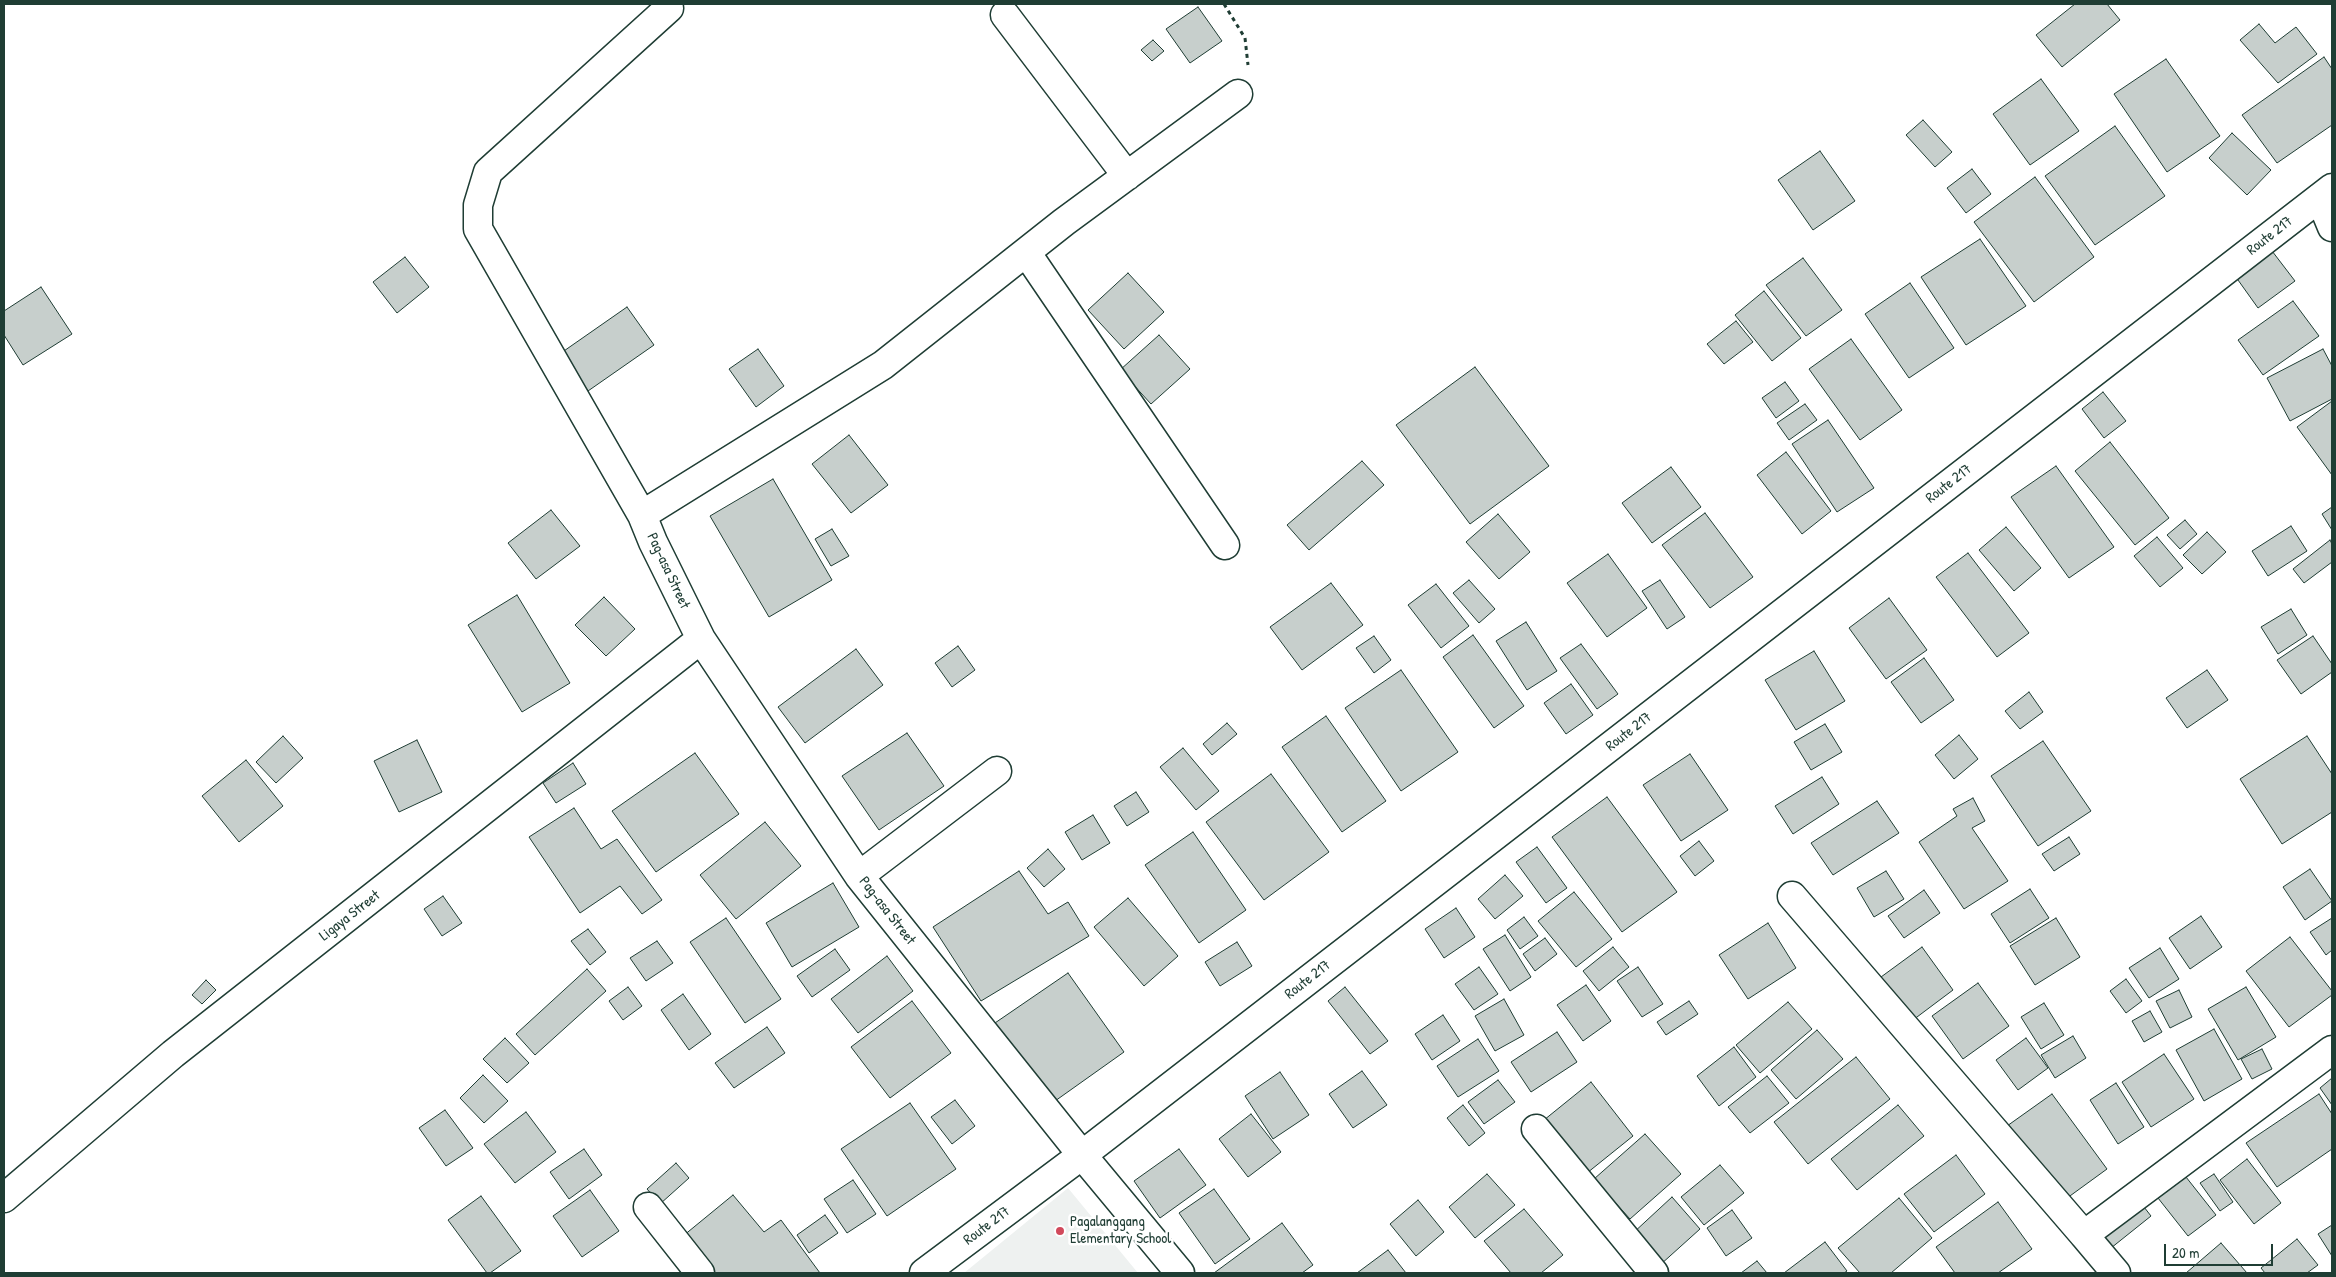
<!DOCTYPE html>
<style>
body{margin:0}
#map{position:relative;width:2336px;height:1277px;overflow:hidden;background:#fff;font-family:"Patrick Hand",sans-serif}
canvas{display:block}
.frame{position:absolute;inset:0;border:5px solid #1f3d34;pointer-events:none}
.scale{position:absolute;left:2164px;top:1244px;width:109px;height:22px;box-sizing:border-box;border:2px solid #1f3d34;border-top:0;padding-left:6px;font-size:15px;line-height:18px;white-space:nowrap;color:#1f3d34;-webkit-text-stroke:4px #fff;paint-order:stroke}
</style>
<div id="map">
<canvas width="2336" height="1277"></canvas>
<div class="frame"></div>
<div class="scale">20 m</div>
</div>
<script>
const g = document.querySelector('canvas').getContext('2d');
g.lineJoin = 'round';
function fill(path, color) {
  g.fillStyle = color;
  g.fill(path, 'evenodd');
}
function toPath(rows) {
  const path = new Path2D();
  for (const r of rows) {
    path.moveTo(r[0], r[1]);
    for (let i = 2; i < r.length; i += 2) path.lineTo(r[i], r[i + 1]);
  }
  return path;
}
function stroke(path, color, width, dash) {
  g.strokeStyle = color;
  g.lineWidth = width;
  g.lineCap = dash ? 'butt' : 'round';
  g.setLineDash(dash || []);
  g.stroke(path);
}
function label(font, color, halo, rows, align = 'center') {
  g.font = font + ' "Patrick Hand",sans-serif';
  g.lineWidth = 5;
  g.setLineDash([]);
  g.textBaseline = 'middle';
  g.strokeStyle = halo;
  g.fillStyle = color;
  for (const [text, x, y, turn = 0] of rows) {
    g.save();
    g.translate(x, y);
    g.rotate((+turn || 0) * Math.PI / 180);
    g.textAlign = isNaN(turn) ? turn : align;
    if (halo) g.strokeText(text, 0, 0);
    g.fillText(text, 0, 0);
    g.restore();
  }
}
const built = toPath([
 [1068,1188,1138,1273,964,1273]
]);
const building = toPath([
 [2075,4,2107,4,2120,20,2062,67,2036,35,2075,4],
 [1198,7,1222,41,1190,63,1166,29,1198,7],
 [2259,24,2275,43,2296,27,2317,54,2278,83,2240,40,2259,24],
 [1153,40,1164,51,1152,61,1141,50,1153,40],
 [2324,57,2332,69,2332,125,2277,163,2242,115,2324,57],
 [2166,59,2220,136,2167,172,2114,94,2166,59],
 [2041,79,2079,131,2030,165,1993,114,2041,79],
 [1923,120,1952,152,1935,167,1906,135,1923,120],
 [2115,126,2165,196,2095,245,2045,176,2115,126],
 [2232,133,2271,170,2247,195,2209,158,2232,133],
 [1820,151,1855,201,1813,230,1778,180,1820,151],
 [1972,169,1991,194,1966,213,1947,188,1972,169],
 [2035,177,2094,257,2034,302,1974,222,2035,177],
 [1980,239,2026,306,1966,345,1921,277,1980,239],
 [2269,247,2295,281,2258,308,2233,273,2269,247],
 [405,257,429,287,397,313,373,282,405,257],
 [1803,258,1842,310,1806,336,1766,285,1803,258],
 [1128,273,1164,312,1124,349,1088,310,1128,273],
 [1910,283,1954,348,1909,378,1865,314,1910,283],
 [41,287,72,334,23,365,4,335,4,311,41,287],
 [1764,291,1801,338,1772,361,1735,315,1764,291],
 [2293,301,2319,336,2263,375,2238,340,2293,301],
 [627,307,654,345,588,391,561,353,627,307],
 [1736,321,1753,342,1724,364,1707,344,1736,321],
 [1159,335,1190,369,1151,404,1120,370,1159,335],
 [1851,339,1902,410,1860,440,1809,369,1851,339],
 [758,349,784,386,756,407,729,369,758,349],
 [2323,349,2332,366,2332,399,2290,421,2267,378,2323,349],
 [1475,367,1549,466,1470,524,1396,425,1475,367],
 [1785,382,1799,401,1776,418,1762,398,1785,382],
 [2103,392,2126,421,2104,438,2082,409,2103,392],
 [2332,401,2332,475,2297,427,2332,401],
 [1805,404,1817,420,1789,440,1777,423,1805,404],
 [1828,420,1874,488,1837,512,1792,444,1828,420],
 [849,435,888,485,851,513,812,464,849,435],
 [2110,442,2169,518,2135,545,2075,471,2110,442],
 [1786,452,1831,511,1802,534,1757,475,1786,452],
 [1362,461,1384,485,1309,550,1287,525,1362,461],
 [2056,466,2114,547,2069,578,2011,497,2056,466],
 [1671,467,1701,507,1652,543,1622,503,1671,467],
 [773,479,832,580,769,617,710,516,773,479],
 [2332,507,2332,530,2322,514,2332,507],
 [551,510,580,546,536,579,508,543,551,510],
 [1705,513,1753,577,1710,608,1662,545,1705,513],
 [1498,514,1530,552,1499,579,1466,542,1498,514],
 [2185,520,2197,534,2180,549,2167,535,2185,520],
 [2291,526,2307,551,2268,576,2252,551,2291,526],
 [2006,527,2041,568,2014,591,1979,550,2006,527],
 [832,529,849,556,831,566,815,539,832,529],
 [2207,532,2226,552,2202,574,2183,555,2207,532],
 [2157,537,2183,568,2160,587,2134,556,2157,537],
 [2330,540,2332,544,2332,562,2304,583,2293,569,2330,540],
 [1968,553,2029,633,1997,657,1936,577,1968,553],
 [1608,554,1647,608,1607,637,1567,583,1608,554],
 [1469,580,1495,609,1479,623,1453,593,1469,580],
 [1660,580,1685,617,1667,629,1642,591,1660,580],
 [1331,583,1363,625,1302,670,1270,627,1331,583],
 [1436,584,1469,626,1441,648,1408,605,1436,584],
 [517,595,570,683,522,712,468,625,517,595],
 [604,597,635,629,606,656,575,625,604,597],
 [1889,598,1927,650,1886,679,1849,628,1889,598],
 [2291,609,2307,635,2278,654,2261,627,2291,609],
 [1526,622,1557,671,1527,690,1496,641,1526,622],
 [1473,635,1524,706,1494,728,1443,657,1473,635],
 [1374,636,1391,660,1374,673,1356,648,1374,636],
 [2313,636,2332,664,2332,672,2301,694,2277,660,2313,636],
 [1581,644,1618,694,1597,709,1560,658,1581,644],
 [958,646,975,670,952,687,935,663,958,646],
 [856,649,883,685,805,743,778,707,856,649],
 [1814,651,1845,701,1796,730,1765,680,1814,651],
 [1924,658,1954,700,1921,723,1891,682,1924,658],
 [1401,670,1458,752,1401,791,1345,708,1401,670],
 [2207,670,2228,700,2187,728,2166,698,2207,670],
 [1571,684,1593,715,1566,734,1544,703,1571,684],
 [2029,692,2043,712,2020,729,2005,711,2029,692],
 [1326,716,1386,801,1342,832,1282,747,1326,716],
 [1227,723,1237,734,1212,755,1203,744,1227,723],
 [1825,724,1842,752,1811,770,1794,742,1825,724],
 [907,733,944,786,879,830,842,776,907,733],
 [1959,735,1978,759,1954,779,1935,755,1959,735],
 [283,736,303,758,276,783,256,762,283,736],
 [2307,736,2332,774,2332,812,2282,844,2240,779,2307,736],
 [417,740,442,792,399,812,374,761,417,740],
 [2043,741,2091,811,2038,846,1991,776,2043,741],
 [1183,748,1219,791,1196,810,1160,767,1183,748],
 [695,753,739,814,656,872,612,811,695,753],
 [1690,754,1728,810,1681,841,1643,785,1690,754],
 [246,760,283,806,239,842,202,796,246,760],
 [573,763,586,784,556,803,543,783,573,763],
 [1271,774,1329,852,1264,900,1206,822,1271,774],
 [1822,777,1839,804,1793,834,1775,806,1822,777],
 [1136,792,1149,812,1127,826,1114,806,1136,792],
 [1607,797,1677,892,1622,932,1552,837,1607,797],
 [1973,798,1985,821,1972,828,2008,881,1964,909,1919,842,1957,816,1953,809,1973,798],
 [1877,801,1899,833,1833,875,1811,843,1877,801],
 [574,808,601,849,617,839,662,900,642,914,620,886,580,913,529,837,574,808],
 [1093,815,1110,843,1082,860,1065,832,1093,815],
 [765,822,801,866,736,919,700,875,765,822],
 [1193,832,1246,910,1199,943,1145,865,1193,832],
 [2069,837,2080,854,2054,871,2042,854,2069,837],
 [1699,841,1714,861,1695,876,1680,856,1699,841],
 [1537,847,1567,888,1546,903,1516,862,1537,847],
 [1048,849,1065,869,1044,887,1027,868,1048,849],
 [2310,869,2332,901,2305,920,2283,887,2310,869],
 [1019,871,1048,914,1068,902,1089,936,981,1001,933,927,1019,871],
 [1886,871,1904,899,1874,917,1857,888,1886,871],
 [1505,875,1523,896,1495,919,1478,899,1505,875],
 [833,883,859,927,792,967,766,923,833,883],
 [2030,889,2049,918,2010,943,1991,914,2030,889],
 [1924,890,1940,913,1904,938,1888,916,1924,890],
 [1574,892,1612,939,1576,967,1538,921,1574,892],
 [443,896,462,923,442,936,424,909,443,896],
 [1128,898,1178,956,1144,986,1094,927,1128,898],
 [1456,908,1475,937,1444,958,1425,929,1456,908],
 [2201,916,2222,947,2190,969,2169,938,2201,916],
 [1524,917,1538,936,1520,949,1507,930,1524,917],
 [726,918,781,999,745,1023,690,942,726,918],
 [2056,918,2080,957,2035,985,2010,946,2056,918],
 [2332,918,2332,950,2326,955,2310,932,2332,918],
 [1768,923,1796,968,1748,999,1719,955,1768,923],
 [588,929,606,952,590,965,571,941,588,929],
 [1505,935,1531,977,1510,991,1483,949,1505,935],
 [2290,937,2332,991,2332,995,2289,1027,2246,971,2290,937],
 [1545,938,1557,954,1535,971,1523,954,1545,938],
 [657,941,673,963,646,981,630,958,657,941],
 [1237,942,1252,966,1220,986,1205,962,1237,942],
 [1613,947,1629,967,1599,991,1583,971,1613,947],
 [1922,947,1953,990,1913,1020,1881,977,1922,947],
 [2160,948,2179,979,2149,998,2129,968,2160,948],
 [835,949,850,970,812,997,797,976,835,949],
 [887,956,913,991,858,1033,831,999,887,956],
 [1479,967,1498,994,1474,1010,1455,984,1479,967],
 [1638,967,1663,1004,1642,1017,1617,981,1638,967],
 [587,969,606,991,535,1055,516,1034,587,969],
 [1068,973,1124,1052,1048,1106,992,1025,1068,973],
 [2126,979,2142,1001,2126,1013,2110,991,2126,979],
 [206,980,216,990,202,1004,192,995,206,980],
 [1978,983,2009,1026,1963,1059,1932,1016,1978,983],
 [1586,985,1611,1021,1583,1041,1557,1005,1586,985],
 [628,987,642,1006,623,1020,609,1001,628,987],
 [1345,987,1388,1041,1370,1054,1328,1001,1345,987],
 [2246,987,2276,1037,2238,1060,2208,1009,2246,987],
 [2179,990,2192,1017,2170,1028,2156,1001,2179,990],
 [683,994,711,1034,689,1050,661,1010,683,994],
 [1504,999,1524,1035,1495,1051,1475,1016,1504,999],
 [912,1001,951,1053,890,1098,851,1047,912,1001],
 [1689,1001,1698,1014,1666,1035,1657,1022,1689,1001],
 [1788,1002,1812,1029,1760,1073,1736,1045,1788,1002],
 [2044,1003,2064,1035,2041,1049,2021,1017,2044,1003],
 [2150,1011,2162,1032,2144,1042,2132,1021,2150,1011],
 [1443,1015,1460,1041,1432,1060,1415,1034,1443,1015],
 [767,1027,785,1053,734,1088,715,1063,767,1027],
 [2214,1029,2242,1079,2204,1101,2176,1050,2214,1029],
 [1817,1030,1843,1059,1796,1099,1771,1070,1817,1030],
 [1557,1032,1577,1062,1531,1092,1511,1062,1557,1032],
 [2073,1036,2086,1058,2055,1078,2041,1055,2073,1036],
 [505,1038,529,1063,507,1083,483,1059,505,1038],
 [2026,1038,2048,1068,2018,1090,1996,1060,2026,1038],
 [1478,1039,1499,1071,1458,1097,1437,1066,1478,1039],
 [1734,1047,1756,1077,1719,1106,1697,1076,1734,1047],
 [2262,1049,2272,1069,2252,1079,2241,1059,2262,1049],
 [2164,1054,2194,1099,2151,1127,2122,1082,2164,1054],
 [1856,1057,1890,1099,1808,1164,1774,1122,1856,1057],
 [1362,1071,1387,1105,1353,1128,1329,1094,1362,1071],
 [1280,1072,1309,1115,1273,1139,1245,1096,1280,1072],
 [483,1075,508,1101,484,1123,460,1098,483,1075],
 [1767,1076,1789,1103,1750,1133,1728,1107,1767,1076],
 [2332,1078,2332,1105,2320,1088,2332,1078],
 [1498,1080,1515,1102,1484,1124,1468,1102,1498,1080],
 [1591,1082,1633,1136,1587,1173,1544,1120,1591,1082],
 [2116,1083,2144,1127,2118,1144,2090,1100,2116,1083],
 [2052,1094,2107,1169,2063,1201,2007,1126,2052,1094],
 [2319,1094,2332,1114,2332,1149,2277,1187,2246,1143,2319,1094],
 [955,1100,975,1126,952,1144,931,1117,955,1100],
 [910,1103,956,1169,887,1216,841,1149,910,1103],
 [1463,1105,1485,1133,1469,1146,1447,1118,1463,1105],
 [1898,1105,1924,1136,1857,1190,1831,1159,1898,1105],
 [445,1110,473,1148,446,1166,419,1128,445,1110],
 [526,1112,556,1152,515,1183,484,1144,526,1112],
 [1251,1114,1281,1152,1248,1177,1219,1139,1251,1114],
 [1645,1134,1681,1174,1630,1219,1594,1179,1645,1134],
 [584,1149,602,1175,569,1199,550,1172,584,1149],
 [1179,1149,1206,1185,1160,1218,1134,1181,1179,1149],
 [1956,1155,1985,1194,1934,1232,1904,1194,1956,1155],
 [2247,1159,2281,1203,2254,1224,2220,1180,2247,1159],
 [676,1163,689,1178,660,1204,647,1189,676,1163],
 [1720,1165,1744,1193,1704,1225,1681,1197,1720,1165],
 [1487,1174,1515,1205,1475,1238,1449,1207,1487,1174],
 [2214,1174,2233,1202,2220,1211,2200,1183,2214,1174],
 [2186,1177,2216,1215,2188,1236,2158,1198,2186,1177],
 [853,1180,876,1214,847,1233,824,1199,853,1180],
 [1214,1189,1250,1239,1215,1264,1179,1213,1214,1189],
 [590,1190,619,1231,582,1257,553,1216,590,1190],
 [733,1195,764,1232,781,1220,820,1273,714,1273,683,1236,733,1195],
 [481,1196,521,1251,490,1273,487,1273,448,1220,481,1196],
 [1672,1197,1700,1229,1660,1265,1632,1234,1672,1197],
 [1899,1198,1932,1238,1891,1273,1860,1273,1838,1248,1899,1198],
 [2137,1198,2151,1216,2111,1248,2097,1230,2137,1198],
 [1418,1200,1444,1232,1416,1256,1390,1224,1418,1200],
 [1998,1202,2032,1249,1998,1273,1955,1273,1936,1247,1998,1202],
 [1524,1209,1563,1255,1541,1273,1511,1273,1484,1241,1524,1209],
 [1732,1210,1752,1238,1726,1256,1707,1228,1732,1210],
 [825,1215,838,1233,809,1253,797,1235,825,1215],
 [1282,1223,1313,1265,1302,1273,1214,1273,1282,1223],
 [2332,1225,2332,1256,2318,1234,2332,1225],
 [2297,1239,2318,1265,2307,1273,2265,1273,2261,1268,2297,1239],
 [1825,1242,1847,1271,1844,1273,1784,1273,1825,1242],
 [2221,1243,2247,1273,2186,1273,2221,1243],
 [1388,1250,1406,1273,1357,1273,1388,1250],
 [1757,1261,1767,1273,1741,1273,1757,1261]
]);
const path = toPath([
 [1224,4,1245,38,1248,65]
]);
const minor = toPath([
 [669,8,488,172,478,205,478,229,642,515,653,542,701,639,859,876,1082,1155,1180,1273],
 [1005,15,1127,176],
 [2320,198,2332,227],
 [1026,252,1225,545],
 [642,515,883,365,1064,222,1238,94],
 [859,876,997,771],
 [1792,896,2084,1235],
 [1536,1129,1654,1273],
 [4,1198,173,1054,701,639],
 [648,1207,700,1273],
 [2116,1273,2084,1235,2332,1050]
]);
const major = toPath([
 [924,1273,1082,1155,2332,188]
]);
const markers = [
 [1060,1231,5,"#d1495b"]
];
const streetNames = [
 ["Route 217",2270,236,-38],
 ["Route 217",1949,484,-38],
 ["Pag-asa Street",668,571,65],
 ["Route 217",1629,732,-38],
 ["Pag-asa Street",887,911,52],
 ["Ligaya Street",350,916,-38],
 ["Route 217",1308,980,-38],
 ["Route 217",987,1226,-37]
];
const poiNames = [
 ["Pagalanggang",1070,1222],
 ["Elementary School",1070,1239]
];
fill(built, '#eef1f0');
fill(building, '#c7cfcc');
stroke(building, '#1f3d34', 1);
stroke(minor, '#1f3d34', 31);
stroke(major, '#1f3d34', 31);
stroke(path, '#1f3d34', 3, [4, 4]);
stroke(minor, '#fff', 28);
stroke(major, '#fff', 28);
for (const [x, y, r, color] of markers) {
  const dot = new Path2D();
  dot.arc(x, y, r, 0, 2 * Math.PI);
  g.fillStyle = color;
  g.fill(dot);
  stroke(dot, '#fff', 2);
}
label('15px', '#1f3d34', '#fff', streetNames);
label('15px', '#1f3d34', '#fff', poiNames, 'left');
</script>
